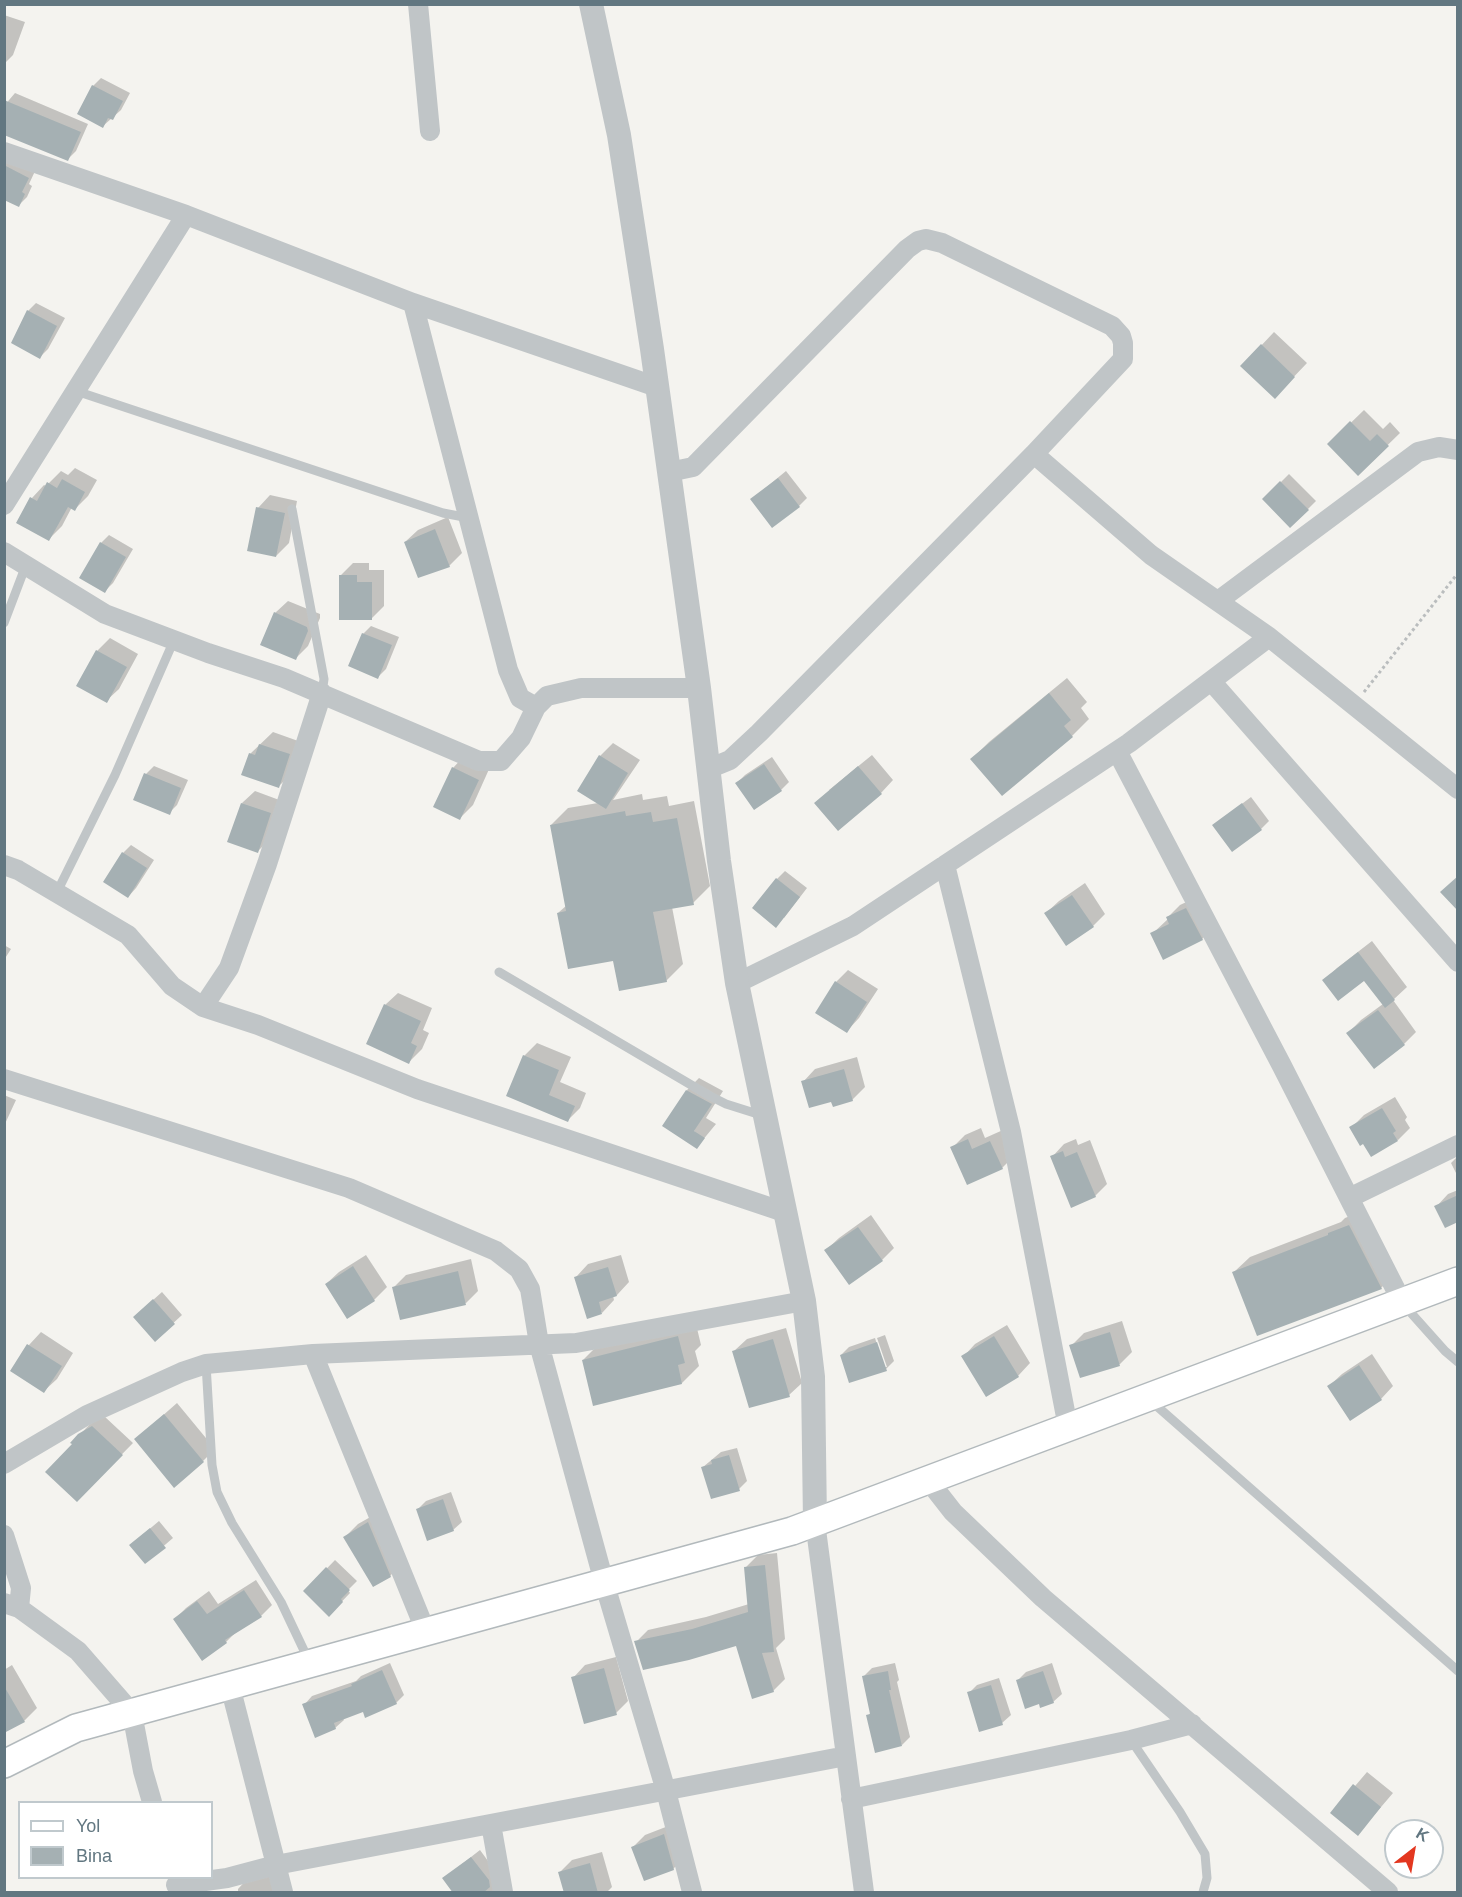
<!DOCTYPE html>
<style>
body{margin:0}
#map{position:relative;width:1462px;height:1897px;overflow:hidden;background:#f4f3ef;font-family:Helvetica,sans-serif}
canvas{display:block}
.frame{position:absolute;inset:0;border:6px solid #627781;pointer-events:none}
.legend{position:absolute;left:18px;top:1801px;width:195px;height:78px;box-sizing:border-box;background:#fff;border:2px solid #c0c9cd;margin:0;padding:8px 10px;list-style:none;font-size:18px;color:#627781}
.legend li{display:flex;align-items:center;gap:12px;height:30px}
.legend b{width:30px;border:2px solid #c0c9cd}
.north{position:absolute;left:1384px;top:1819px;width:60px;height:60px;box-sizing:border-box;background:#fff;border:2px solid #c0c9cd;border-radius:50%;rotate:31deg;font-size:16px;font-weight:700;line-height:24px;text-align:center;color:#627781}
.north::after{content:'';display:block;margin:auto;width:21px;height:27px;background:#e33720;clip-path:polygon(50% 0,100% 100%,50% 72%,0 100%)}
</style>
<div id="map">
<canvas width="1462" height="1897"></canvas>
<div class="frame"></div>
<ul class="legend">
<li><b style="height:8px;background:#fff"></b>Yol</li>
<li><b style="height:16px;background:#a5b0b3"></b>Bina</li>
</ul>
<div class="north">K</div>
</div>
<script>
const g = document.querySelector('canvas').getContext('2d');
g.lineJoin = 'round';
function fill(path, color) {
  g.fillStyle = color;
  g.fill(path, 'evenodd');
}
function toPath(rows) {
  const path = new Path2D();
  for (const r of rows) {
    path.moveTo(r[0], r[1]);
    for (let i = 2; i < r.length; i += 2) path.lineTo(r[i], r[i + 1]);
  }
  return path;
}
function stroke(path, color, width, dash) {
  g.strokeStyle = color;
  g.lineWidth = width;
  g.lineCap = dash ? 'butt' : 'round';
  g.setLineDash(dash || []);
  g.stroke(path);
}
const shadow = toPath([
 [4,15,25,22,13,55,4,64],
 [101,78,130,93,121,110,103,126,93,86],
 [15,93,88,124,76,151,68,159,4,106],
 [4,154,36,169,29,184,32,186,27,197,19,205,4,198],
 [36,303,65,318,48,349,40,357,28,311],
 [1274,332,1307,363,1287,384,1242,366],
 [1364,410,1383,429,1390,422,1400,433,1358,474,1329,444],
 [75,468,97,480,88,496,75,509,72,507,62,526,49,539,32,498,44,485,46,486,61,471,68,475],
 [786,471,807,498,799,506,752,499],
 [1289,474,1316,501,1291,526,1264,499],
 [270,495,297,501,289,543,276,556,258,508],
 [448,517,462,553,449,566,405,542,418,530],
 [109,535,133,549,113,583,105,591,101,543],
 [353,563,369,563,369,570,384,570,384,606,371,619,340,576],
 [288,601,320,614,320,618,308,646,295,659,275,613],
 [371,626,399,637,386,669,378,677,363,634],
 [110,638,138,654,119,689,106,701,97,651],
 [1067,678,1087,702,1081,708,1089,719,1072,736,1002,794,972,759,989,742],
 [273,732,301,742,291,774,278,787,250,754],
 [613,743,640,760,613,800,642,794,643,800,667,796,669,806,694,801,710,886,693,903,672,907,683,964,666,981,614,959,558,913,567,905,551,825,568,808,598,803,600,756],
 [465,755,490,767,473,805,460,818,453,768],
 [872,755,893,780,881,793,829,790],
 [772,757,789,782,781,790,737,783,745,775],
 [154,766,188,780,177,805,169,813,135,799,146,774],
 [255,791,282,801,270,839,257,852,242,803],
 [1251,797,1269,821,1261,829,1214,825],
 [131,845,154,860,136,888,128,897,123,853],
 [785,871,807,888,784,918,777,879],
 [1085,883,1105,914,1093,926,1046,913,1059,901],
 [1199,896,1214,927,1202,939,1152,934,1168,919,1167,918,1180,905],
 [1372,941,1407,987,1393,1000,1416,1032,1404,1044,1348,1033,1361,1020,1383,1004,1364,979,1324,981,1337,968],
 [4,945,11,949,4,960],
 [848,970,878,989,859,1018,847,1031,836,982],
 [398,993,432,1008,423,1030,429,1033,422,1049,409,1062,385,1005],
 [537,1043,571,1057,560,1082,586,1093,580,1108,568,1120,508,1095,524,1056],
 [857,1057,865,1087,852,1100,803,1082,815,1069],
 [699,1078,723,1091,706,1118,716,1124,697,1147,687,1090],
 [4,1095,16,1100,4,1126],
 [1395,1097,1407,1117,1405,1120,1410,1128,1398,1140,1351,1128,1364,1115],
 [981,1128,985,1138,1003,1130,1014,1156,1002,1168,952,1148,965,1135],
 [1076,1139,1078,1145,1090,1140,1107,1184,1095,1196,1052,1157,1064,1144],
 [1458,1156,1458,1177,1451,1163],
 [1458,1190,1458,1222,1436,1207,1448,1194],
 [1365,1210,1397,1272,1381,1288,1234,1272,1250,1257,1341,1222,1345,1218],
 [871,1215,894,1248,882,1260,826,1250,839,1238],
 [366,1255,387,1287,374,1300,326,1284,339,1272],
 [621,1255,629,1282,617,1295,613,1296,614,1300,602,1313,576,1277,588,1264],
 [471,1259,478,1291,466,1303,394,1287,406,1275],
 [162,1292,182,1315,155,1340,143,1309],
 [695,1320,701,1345,695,1351,699,1366,682,1383,583,1360,600,1343],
 [1122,1321,1132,1352,1120,1364,1081,1376,1071,1346,1084,1333],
 [1007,1325,1030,1363,1018,1376,963,1357,975,1344],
 [786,1328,802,1383,789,1395,734,1351,747,1339],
 [41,1332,73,1353,57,1379,44,1391,12,1371,29,1345],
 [885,1335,894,1361,886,1369,841,1355,849,1347,875,1338,884,1367,887,1367,877,1338],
 [1372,1354,1393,1386,1381,1399,1329,1386,1342,1374],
 [177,1403,215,1449,203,1461,136,1439],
 [104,1416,133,1443,77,1500,74,1444,72,1443,90,1424],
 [737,1448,747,1481,739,1489,703,1467,721,1452],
 [451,1492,462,1522,453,1530,418,1509,426,1501],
 [381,1511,402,1563,390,1576,345,1537,358,1524],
 [159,1521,173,1538,145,1562,140,1537],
 [777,1553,785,1639,776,1648,785,1679,773,1691,737,1645,636,1642,648,1630,706,1617,749,1604,746,1567,758,1555],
 [335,1560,357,1581,348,1590,350,1593,329,1615,305,1591],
 [256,1580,272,1605,261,1616,237,1631,226,1642,175,1619,186,1608,209,1591,218,1604],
 [616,1657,628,1701,616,1713,573,1678,585,1665],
 [390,1663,404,1695,396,1703,363,1710,343,1718,344,1720,335,1728,304,1705,312,1696,356,1681,361,1676],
 [895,1663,899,1680,897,1682,910,1737,902,1745,868,1716,871,1712,864,1676,872,1668],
 [1052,1663,1062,1694,1053,1702,1018,1680,1026,1672],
 [12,1665,37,1708,24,1721,4,1732,4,1670],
 [999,1678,1011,1715,1002,1723,969,1693,977,1685],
 [1367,1772,1393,1793,1358,1834,1332,1813],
 [676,1823,686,1856,673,1869,633,1847,645,1835],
 [480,1850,496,1872,501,1892,455,1892,444,1878],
 [602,1852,612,1887,607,1892,565,1892,560,1872,572,1860],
 [268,1871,292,1892,238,1892,238,1889,250,1876]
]);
const building = toPath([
 [92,85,123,101,113,120,108,118,103,128,77,114],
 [4,100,81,132,68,161,4,135],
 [4,165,29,178,22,192,25,194,19,207,4,200],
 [27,310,57,326,40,359,11,343],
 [1261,344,1295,377,1275,399,1240,366],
 [1350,421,1370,441,1377,434,1389,446,1358,476,1327,444],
 [778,478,800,507,772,528,750,499],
 [62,479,85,492,75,511,68,507,49,541,16,523,30,497,37,501,47,482,57,488],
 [1280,481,1309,510,1290,528,1262,499],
 [256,507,285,513,276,557,247,551],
 [435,529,450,567,418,578,404,542],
 [100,542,126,557,105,593,79,578],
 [339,575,357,575,357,582,372,582,372,620,339,620],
 [274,612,307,627,308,631,296,660,260,645],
 [362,633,392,645,378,679,348,666],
 [96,650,127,667,107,703,76,686],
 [1049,693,1071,720,1064,726,1073,737,1002,796,970,759],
 [259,744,290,754,279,788,241,775,249,753,255,755],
 [599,755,628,773,606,809,577,791],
 [764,764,782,791,754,810,735,783],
 [858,766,882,794,838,831,814,803],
 [452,767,479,780,460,820,433,807],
 [144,773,181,788,170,815,133,800],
 [241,803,271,813,258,853,227,842],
 [1242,803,1262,830,1232,852,1212,825],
 [625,811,626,816,651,812,653,822,677,818,694,905,653,912,667,982,619,991,613,961,568,969,557,913,566,911,550,825],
 [122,852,147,868,128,898,103,882],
 [1458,876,1458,911,1440,892],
 [776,878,800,897,776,928,752,908],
 [1072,895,1094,927,1066,946,1044,913],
 [1186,908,1203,940,1163,960,1150,933,1169,924,1166,917],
 [1358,952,1395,1000,1385,1008,1364,981,1338,1001,1322,980],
 [835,981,867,1002,847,1033,815,1013],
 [384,1004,421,1021,411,1043,417,1046,409,1064,366,1044],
 [1378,1010,1405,1045,1374,1069,1346,1033],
 [523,1055,559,1070,549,1095,575,1106,568,1122,506,1096],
 [844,1069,853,1101,833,1107,831,1102,809,1108,801,1081],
 [686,1090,712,1104,694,1131,705,1138,697,1149,662,1126],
 [1382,1108,1396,1131,1393,1133,1398,1141,1371,1157,1363,1144,1360,1146,1349,1127],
 [968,1139,972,1149,990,1141,1003,1169,967,1185,950,1147],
 [1063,1151,1065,1157,1077,1152,1096,1197,1071,1208,1050,1156],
 [1458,1195,1458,1222,1445,1228,1434,1206],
 [1349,1225,1382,1289,1257,1336,1232,1272,1328,1235,1328,1233],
 [858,1227,883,1261,849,1285,824,1250],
 [353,1266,375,1301,347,1319,325,1284],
 [608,1267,617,1296,599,1302,602,1314,587,1319,574,1277],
 [458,1271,466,1305,400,1320,392,1287],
 [153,1299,175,1324,155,1342,133,1317],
 [1110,1332,1120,1366,1080,1378,1069,1345],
 [678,1336,685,1363,678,1365,682,1384,593,1406,582,1360],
 [994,1336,1019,1377,986,1397,961,1356],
 [773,1339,790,1397,749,1408,732,1351],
 [877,1342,887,1371,849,1383,840,1355],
 [27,1344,62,1366,44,1393,10,1371],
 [1359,1365,1382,1400,1350,1421,1327,1386],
 [164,1414,204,1462,174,1488,134,1439],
 [92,1426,123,1455,77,1502,45,1472,72,1444,70,1443,78,1434],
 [729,1455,740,1491,711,1499,701,1467,712,1464,711,1460],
 [443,1499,454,1531,427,1541,416,1509],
 [368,1522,391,1577,373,1587,343,1537],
 [150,1528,166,1548,145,1564,129,1545],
 [765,1565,774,1652,762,1653,774,1692,752,1699,736,1646,689,1660,643,1670,634,1641,692,1629,748,1612,744,1567],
 [326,1567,350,1590,341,1599,343,1602,329,1617,303,1591],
 [244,1590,262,1617,225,1640,227,1643,202,1661,173,1619,197,1601,207,1614],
 [604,1668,617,1715,584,1724,571,1677],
 [382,1670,397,1704,365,1718,363,1712,334,1723,336,1729,315,1738,302,1704,352,1686,351,1684],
 [888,1671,891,1690,889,1690,902,1746,875,1753,866,1715,870,1714,862,1676],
 [1043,1671,1054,1703,1040,1708,1039,1704,1025,1709,1016,1680],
 [991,1685,1003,1725,979,1732,967,1692],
 [4,1686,25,1722,4,1733],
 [1353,1784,1381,1807,1358,1836,1330,1813],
 [664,1834,674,1870,644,1881,631,1847],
 [471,1857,489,1880,490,1887,483,1893,453,1893,442,1878],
 [590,1863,598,1893,564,1893,558,1872]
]);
const path = toPath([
 [1364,692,1458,573]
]);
const service = toPath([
 [76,391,443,513,469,518],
 [292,509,324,679,322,693],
 [4,623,26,565],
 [57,892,115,775,174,640],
 [499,972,710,1096,726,1104,764,1116],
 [1403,1304,1445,1351,1458,1362],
 [206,1364,212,1465,217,1492,232,1523,281,1602,309,1661],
 [1151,1401,1458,1671],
 [1131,1740,1180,1812,1205,1854,1207,1878,1203,1892]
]);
const minor = toPath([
 [418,4,430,131],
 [4,152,186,215,413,303,657,387],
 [413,303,508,670,520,698,536,707],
 [1034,454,1151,555,1269,637,1458,789],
 [669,472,693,467,907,249,918,241,926,239,942,243,1112,326,1121,336,1123,343,1123,359,1034,454,759,733,730,760,708,769],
 [4,505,186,215],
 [4,552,105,614,208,653,284,678,479,761,501,761,521,738,536,707,547,696,581,688,699,688],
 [1218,601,1418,452,1439,447,1458,450],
 [1211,681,1458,962],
 [1117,751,1282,1066,1402,1302],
 [4,865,18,870,128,935,172,986,203,1007,258,1025,417,1089,787,1213],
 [945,865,1011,1132,1068,1427],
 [737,983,853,926,1129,743,1269,637],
 [203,1007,229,968,267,864,322,693],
 [4,1079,349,1188,496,1251,519,1269,530,1289,539,1344,604,1582,666,1791,692,1892],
 [1349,1198,1458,1145],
 [313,1354,426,1632],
 [4,1464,87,1415,182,1372,206,1364,313,1354,576,1343,804,1301],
 [928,1480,953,1512,1043,1598,1388,1892],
 [815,1522,864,1892],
 [4,1535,21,1588,19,1608],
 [4,1603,19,1608,78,1651,132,1713,143,1771,152,1802],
 [230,1686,283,1892],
 [851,1799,1131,1740,1192,1724],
 [491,1824,503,1892],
 [176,1885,227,1878,276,1865,846,1756]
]);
const tertiary = toPath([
 [591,4,619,135,652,349,699,688,719,861,737,983,804,1301,813,1377,815,1522]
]);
const secondary = toPath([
 [4,1764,76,1728,792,1531,1458,1281]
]);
fill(shadow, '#0003');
fill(building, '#a5b0b3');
stroke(secondary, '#b2b9bc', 30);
stroke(path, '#babdbe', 3, [3, 3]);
stroke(service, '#c0c5c7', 9);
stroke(minor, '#c0c5c7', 20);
stroke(tertiary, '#c0c5c7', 24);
stroke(secondary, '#fff', 27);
</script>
